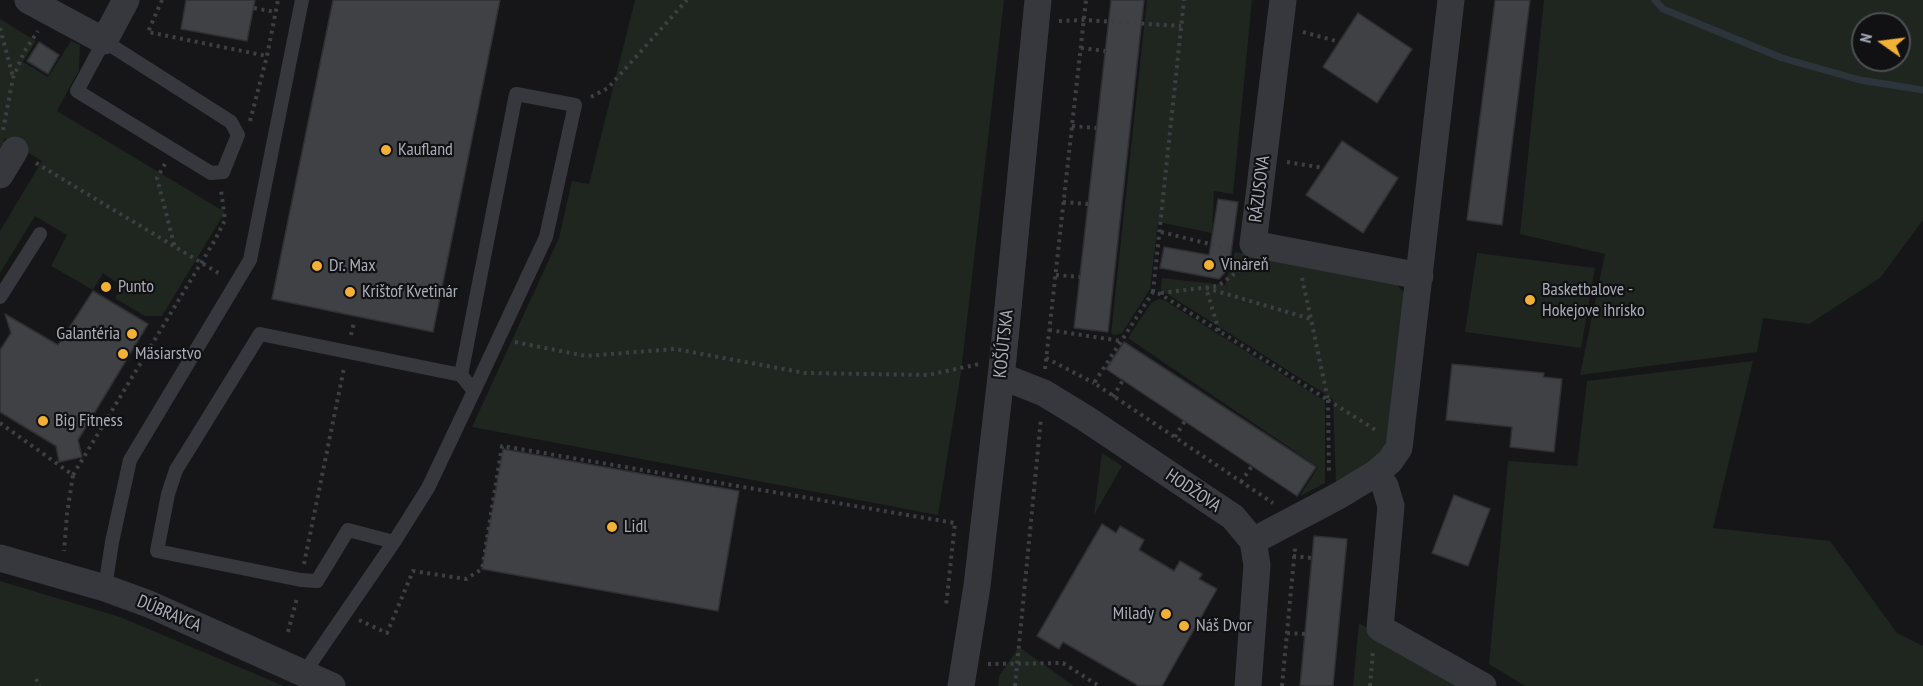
<!DOCTYPE html>
<meta charset="utf-8">
<style>
body{margin:0}
#map{position:relative;width:1923px;height:686px;overflow:hidden;background:#161618;font-family:"PT Sans Narrow",sans-serif}
canvas{display:block}
.north{position:absolute;left:1851px;top:12px;width:60px;height:60px;box-sizing:border-box;background:#111113;border:2px solid #4d4f55;border-radius:50%;rotate:284deg;font-size:16px;font-weight:700;line-height:24px;text-align:center;color:#a8adb8}
.north::after{content:'';display:block;margin:auto;width:21px;height:27px;background:#f2b134;clip-path:polygon(50% 0,100% 100%,50% 72%,0 100%)}
</style>
<div id="map">
<canvas width="1923" height="686"></canvas>
<div class="north">N</div>
</div>
<script>
const g = document.querySelector('canvas').getContext('2d');
g.lineJoin = 'round';
function fill(path, color) {
  g.fillStyle = color;
  g.fill(path, 'evenodd');
}
function toPath(rows) {
  const path = new Path2D();
  for (const r of rows) {
    path.moveTo(r[0], r[1]);
    for (let i = 2; i < r.length; i += 2) path.lineTo(r[i], r[i + 1]);
  }
  return path;
}
function stroke(path, color, width, dash) {
  g.strokeStyle = color;
  g.lineWidth = width;
  g.lineCap = dash ? 'butt' : 'round';
  g.setLineDash(dash || []);
  g.stroke(path);
}
function label(font, color, halo, rows, align = 'center') {
  g.font = font + ' "PT Sans Narrow",sans-serif';
  g.lineWidth = 4.5;
  g.setLineDash([]);
  g.textBaseline = 'middle';
  g.strokeStyle = halo;
  g.fillStyle = color;
  for (const [text, x, y, turn = 0] of rows) {
    g.save();
    g.translate(x, y);
    g.rotate((+turn || 0) * Math.PI / 180);
    g.textAlign = isNaN(turn) ? turn : align;
    if (halo) g.strokeText(text, 0, 0);
    g.fillText(text, 0, 0);
    g.restore();
  }
}
const green = toPath([
 [635,0,1004,0,961,372,938,515,472,427,559,238,572,181,589,184],
 [1147,0,1252,0,1233,194,1214,191,1212,233,1158,222,1150,289,1122,333,1116,335,1111,334],
 [1544,0,1923,0,1923,220,1880,278,1809,324,1763,318,1757,352,1580,375,1605,254,1520,234],
 [1863,24,1899,24,1899,60,1863,60],
 [0,19,36,41,23,62,48,77,71,41,80,45,79,70,57,111,225,212,162,316,145,316,115,298,122,286,103,273,93,290,51,266,67,235,35,216,0,273,0,231,42,161,4,138,4,156,0,154],
 [1235,252,1389,276,1406,295,1385,456,1336,485,1333,399,1161,290,1162,278,1225,285],
 [1477,253,1595,268,1581,348,1465,332],
 [1159,299,1164,300,1325,401,1325,483,1300,496,1318,467,1128,338,1151,303],
 [1753,361,1713,528,1830,541,1897,633,1923,646,1923,686,1525,686,1489,664,1508,461,1577,466,1587,381],
 [1102,453,1122,466,1094,515],
 [0,581,120,617,284,686,0,686],
 [1359,623,1461,686,1353,686],
 [1019,647,1074,686,998,686,999,676]
]);
const stream = toPath([
 [1655,0,1663,9,1782,58,1860,80,1923,90]
]);
const building = toPath([
 [186,0,255,0,247,41,181,29,186,0],
 [333,0,500,0,433,332,272,299,333,0],
 [1111,0,1144,0,1108,332,1074,328,1111,0],
 [1495,0,1530,0,1502,225,1467,220,1495,0],
 [1358,13,1412,49,1377,103,1323,67,1358,13],
 [39,42,59,55,48,74,27,61,39,42],
 [1342,141,1398,178,1363,233,1306,195,1342,141],
 [1218,199,1238,202,1229,268,1219,279,1160,268,1164,247,1209,255,1218,199],
 [93,291,148,324,78,440,82,457,59,462,56,446,0,412,0,350,11,333,5,314,58,345,93,291],
 [1124,342,1316,467,1297,496,1106,369,1124,342],
 [1452,364,1544,373,1543,377,1562,379,1554,452,1510,447,1512,427,1446,420,1452,364],
 [503,449,739,491,718,611,482,569,503,449],
 [1454,495,1490,509,1468,566,1432,553,1454,495],
 [1102,524,1116,533,1120,526,1144,540,1139,550,1174,571,1180,561,1202,574,1199,579,1217,589,1162,686,1139,686,1063,642,1059,649,1037,636,1102,524],
 [1314,536,1347,539,1333,686,1300,686,1314,536]
]);
const path = toPath([
 [162,0,148,32,267,56],
 [254,8,275,12],
 [1059,21,1084,20,1181,26],
 [0,28,13,77],
 [1303,32,1340,42],
 [1081,48,1105,51],
 [591,97,608,88,687,0],
 [250,121,267,56,278,0],
 [1072,126,1096,128],
 [3,130,13,78,24,52,38,31],
 [1287,162,1324,168],
 [36,163,220,274],
 [165,164,157,178,175,248],
 [1063,202,1088,204],
 [1161,232,1230,249],
 [1056,275,1080,277],
 [1302,278,1311,319],
 [1153,292,1184,0],
 [1161,293,1218,286,1245,266],
 [1049,330,1121,341],
 [1219,331,1206,288,1311,319,1328,400,1219,331,1160,294,1153,292,1094,383,1273,503],
 [351,335,354,322],
 [515,342,586,356,675,349,805,373,928,375,979,364],
 [1046,358,1094,383],
 [1045,369,1086,0],
 [1113,397,1123,380],
 [1328,400,1329,474],
 [1328,400,1377,431],
 [0,423,73,475,67,514,64,551],
 [1175,437,1185,421],
 [73,475,215,240,225,220,221,190],
 [1241,482,1252,466],
 [1293,556,1312,558],
 [304,564,344,368],
 [359,620,387,633,413,571,466,579,482,569,502,446,955,523,946,606],
 [288,632,297,598],
 [1287,633,1305,634],
 [988,664,1063,663,1099,686],
 [36,679,40,686],
 [1015,686,1041,418],
 [1282,686,1295,548],
 [1370,686,1373,651]
]);
const service = toPath([
 [104,41,231,122,238,135,223,172,211,173,77,91,104,41],
 [0,297,40,234],
 [461,375,516,94,575,105,546,237,474,391],
 [105,588,112,542,130,460,250,260,302,0],
 [304,673,394,542,428,488,474,391,461,375,260,334,176,470,168,494,157,551,301,580,317,581,348,530,394,542]
]);
const minor = toPath([
 [28,0,104,41,126,0],
 [1283,0,1253,244,1420,276],
 [0,175,15,150],
 [1001,376,1044,393,1085,418,1233,517,1253,541,1257,565,1248,686],
 [1376,473,1385,486,1391,506,1380,628,1483,686],
 [1253,541,1340,495,1376,473,1390,461,1399,448,1451,0],
 [0,558,105,588,149,604,332,686],
 [961,686,977,586,1003,359,1038,0]
]);
const markers = [
 [386,150,6,"#f2b134"],
 [1209,265,6,"#f2b134"],
 [317,266,6,"#f2b134"],
 [106,287,6,"#f2b134"],
 [350,292,6,"#f2b134"],
 [1530,300,6,"#f2b134"],
 [132,334,6,"#f2b134"],
 [123,354,6,"#f2b134"],
 [43,421,6,"#f2b134"],
 [612,527,6,"#f2b134"],
 [1166,614,6,"#f2b134"],
 [1184,626,6,"#f2b134"]
];
const poiNames = [
 ["Kaufland",398,150],
 ["Vináreň",1221,265],
 ["Dr. Max",329,266],
 ["Punto",118,287],
 ["Basketbalove -",1542,290],
 ["Hokejove ihrisko",1542,311],
 ["Krištof Kvetinár",362,292],
 ["Galantéria",120,334,"right"],
 ["Mäsiarstvo",135,354],
 ["Big Fitness",55,421],
 ["Lidl",624,527],
 ["Milady",1154,614,"right"],
 ["Náš Dvor",1196,626]
];
const streetNames = [
 ["RÁZUSOVA",1260,189,-83],
 ["KOŠÚTSKA",1004,344,-84],
 ["HODŽOVA",1193,491,34],
 ["DÚBRAVCA",169,614,23]
];
fill(green, '#1e261f');
stroke(stream, '#2c353c', 7);
fill(building, '#404145');
stroke(building, '#303034', 1.5);
stroke(path, '#3d3f44', 4, [3, 4.5]);
stroke(service, '#37383d', 14);
stroke(minor, '#37383d', 27);
for (const [x, y, r, color] of markers) {
  const dot = new Path2D();
  dot.arc(x, y, r, 0, 2 * Math.PI);
  g.fillStyle = color;
  g.fill(dot);
  stroke(dot, '#111113', 2);
}
label('18px', '#a8adb8', '#111113', poiNames, 'left');
label('18px', '#a8adb8', '#111113', streetNames);
</script>
